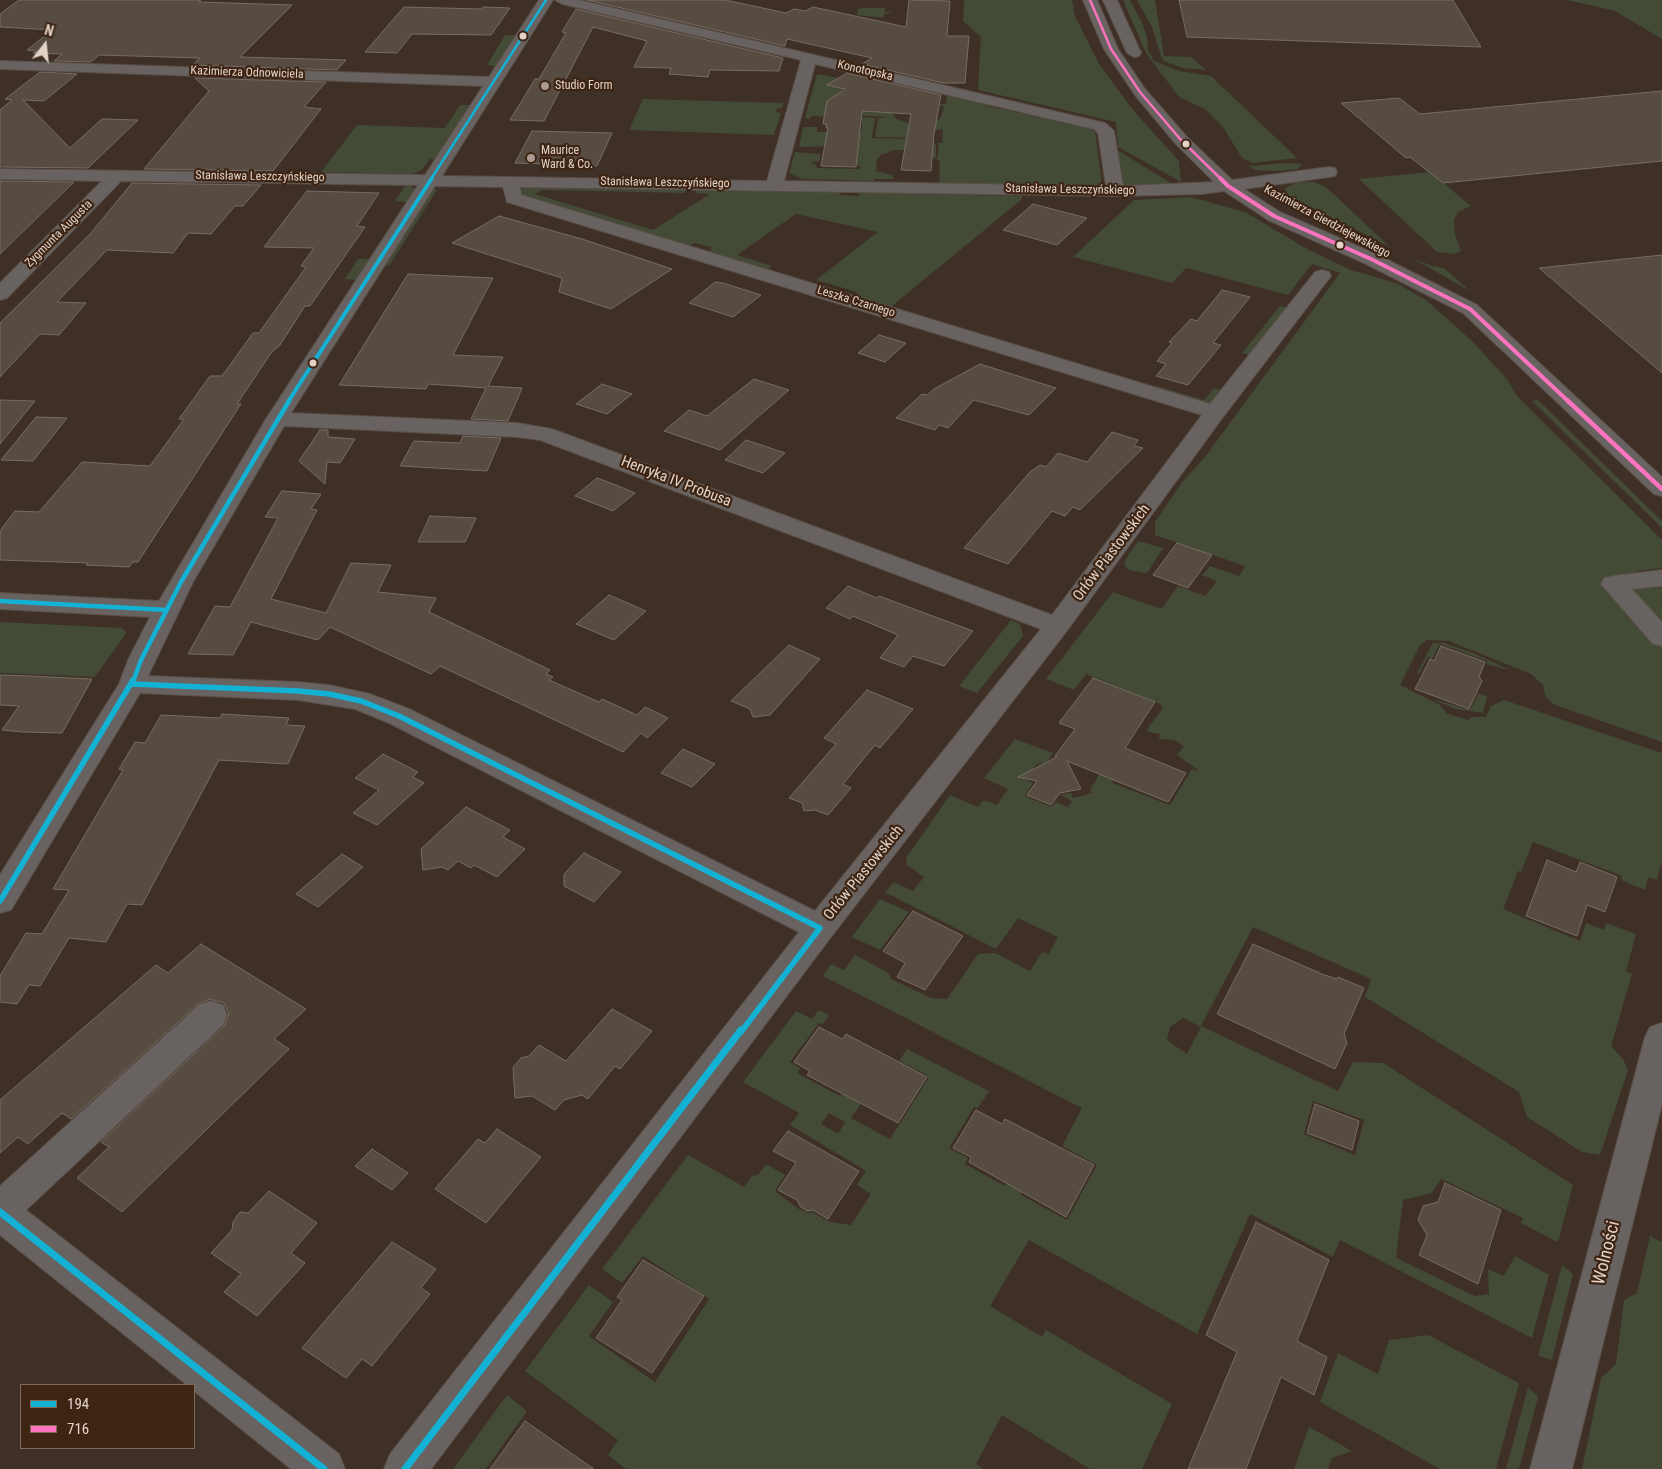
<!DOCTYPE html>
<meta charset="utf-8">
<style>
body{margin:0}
#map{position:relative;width:1662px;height:1469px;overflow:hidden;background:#3e3027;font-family:"Roboto Condensed",sans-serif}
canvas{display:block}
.legend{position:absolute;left:20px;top:1384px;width:175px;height:65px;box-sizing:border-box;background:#3d2413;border:1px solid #7f6a5b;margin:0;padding:6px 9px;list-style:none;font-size:15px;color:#e3d2c8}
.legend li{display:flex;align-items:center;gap:10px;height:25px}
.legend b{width:25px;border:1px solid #7f6a5b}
.north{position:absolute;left:20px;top:20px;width:50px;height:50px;-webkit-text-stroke:4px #3d2413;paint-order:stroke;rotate:16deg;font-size:14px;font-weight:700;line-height:20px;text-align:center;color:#e3d2c8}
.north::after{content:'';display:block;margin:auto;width:18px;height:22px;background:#e3d2c8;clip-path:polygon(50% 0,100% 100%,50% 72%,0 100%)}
</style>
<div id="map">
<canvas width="1662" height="1469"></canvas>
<ul class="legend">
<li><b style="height:6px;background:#13b2d5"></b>194</li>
<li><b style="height:6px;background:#fc73be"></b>716</li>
</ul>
<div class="north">N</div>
</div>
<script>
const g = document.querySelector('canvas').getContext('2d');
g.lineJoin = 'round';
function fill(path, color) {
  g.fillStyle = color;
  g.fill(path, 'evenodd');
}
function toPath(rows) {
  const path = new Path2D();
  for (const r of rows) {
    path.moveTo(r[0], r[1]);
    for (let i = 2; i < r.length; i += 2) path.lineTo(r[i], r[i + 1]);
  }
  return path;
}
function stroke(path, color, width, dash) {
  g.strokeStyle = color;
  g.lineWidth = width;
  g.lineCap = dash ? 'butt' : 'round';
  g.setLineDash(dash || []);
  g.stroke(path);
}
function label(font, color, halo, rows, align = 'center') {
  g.font = font + ' "Roboto Condensed",sans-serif';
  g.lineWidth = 4.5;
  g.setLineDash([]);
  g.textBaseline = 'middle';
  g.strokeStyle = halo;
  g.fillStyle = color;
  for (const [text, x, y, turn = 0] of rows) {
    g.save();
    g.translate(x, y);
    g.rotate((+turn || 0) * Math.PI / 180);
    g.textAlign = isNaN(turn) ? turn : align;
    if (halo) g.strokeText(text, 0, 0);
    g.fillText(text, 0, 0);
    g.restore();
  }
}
const green = toPath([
 [964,0,1072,0,1075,16,1099,64,1133,110,1179,161,1181,182,1118,147,1116,122,978,90,981,37,963,21],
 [1123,0,1130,0,1142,23,1147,37,1148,50,1154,61,1179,71,1211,76,1297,158,1253,163,1242,158,1223,127,1205,109,1179,97,1146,53],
 [1137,0,1155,0,1164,56,1191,57,1206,70,1183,68,1168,63,1162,59,1152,27],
 [1567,0,1662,0,1662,39,1615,11],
 [862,8,885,8,885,12,893,12,884,14,883,18,857,15,858,9],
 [505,35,516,35,496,66,487,65],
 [817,74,838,78,827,85,843,89,837,94,892,112,896,119,909,123,940,119,944,107,938,104,946,104,947,96,954,94,985,101,987,106,1087,127,1095,131,1102,185,939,184,940,161,937,160,939,147,937,143,942,143,943,129,924,132,930,138,875,137,878,118,889,117,853,115,845,116,875,118,872,138,937,140,931,140,931,143,936,145,936,157,934,159,929,158,906,150,894,150,881,155,876,161,877,164,876,171,892,175,894,179,875,179,874,181,802,179,789,173,795,152,820,154,820,161,809,163,815,164,817,168,860,169,860,166,854,165,836,146,799,147,803,127,817,127,817,132,862,132,862,119,811,116,810,119,805,118],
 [643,99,783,103,782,108,776,109,776,112,781,113,774,135,629,130],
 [460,105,470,105,435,159,430,159,422,170,412,174,321,172,357,125,445,128],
 [1114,148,1174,185,1122,187],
 [1286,163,1302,164,1298,169,1279,171,1255,170,1248,166],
 [1430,172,1471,206,1458,212,1454,220,1455,234,1461,251,1455,254,1437,252,1359,179],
 [330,182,410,184,415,190,408,202,395,201,405,186,329,185],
 [1297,182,1314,182,1326,187,1390,247,1293,198,1286,193,1285,188],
 [530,186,684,187,686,190,685,193,541,190,535,194,653,230,710,194,695,193,696,190,836,190,840,193,840,195,859,196,859,192,863,190,925,192,926,197,926,194,1022,196,1022,199,892,306,923,316,919,317,857,298,857,292,816,280,878,232,796,214,737,255,772,266,767,270,710,253,711,247,695,243,688,246,522,196,519,193,522,189],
 [434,189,437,190,389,266,385,265],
 [1191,197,1245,212,1307,249,1351,270,1396,283,1426,300,1473,342,1507,379,1517,396,1662,540,1662,568,1637,571,1653,588,1662,587,1662,742,1555,705,1546,698,1543,685,1531,674,1449,641,1427,640,1420,645,1400,685,1440,705,1446,713,1468,720,1473,717,1486,717,1491,706,1504,700,1662,753,1662,861,1657,880,1648,877,1645,890,1621,880,1622,876,1533,842,1521,872,1518,871,1503,909,1580,941,1586,923,1604,930,1606,923,1636,934,1626,971,1632,974,1611,1046,1623,1059,1628,1070,1600,1155,1582,1152,1527,1117,1519,1092,1365,997,1371,979,1253,927,1201,1026,1338,1091,1353,1062,1383,1063,1573,1185,1558,1242,1521,1223,1523,1218,1441,1179,1432,1193,1403,1200,1396,1258,1475,1296,1489,1294,1488,1269,1504,1276,1515,1256,1549,1275,1532,1338,1340,1240,1333,1257,1250,1214,1197,1334,1029,1240,990,1306,1042,1337,1046,1330,1172,1404,1142,1469,1090,1469,1002,1415,976,1464,983,1469,626,1469,608,1455,618,1440,525,1371,589,1285,613,1302,589,1336,655,1382,709,1299,643,1256,622,1283,602,1269,688,1155,744,1187,752,1176,758,1175,766,1164,785,1175,775,1191,797,1208,808,1213,812,1212,830,1222,851,1225,871,1194,857,1185,866,1171,790,1125,799,1113,743,1082,796,1011,812,1019,819,1010,829,1015,823,1024,819,1023,790,1062,800,1068,797,1073,840,1096,842,1094,858,1102,860,1105,851,1118,890,1139,928,1079,927,1075,899,1061,907,1049,989,1091,978,1108,974,1107,949,1148,968,1158,965,1164,1005,1186,1007,1183,1023,1191,1021,1195,1067,1220,1097,1165,1062,1146,1082,1108,823,976,831,964,844,970,855,955,889,973,891,979,931,998,947,999,978,954,995,953,1030,971,1042,952,1049,954,1058,937,1018,918,996,949,885,892,894,882,913,891,924,877,907,865,906,858,950,795,978,807,984,800,997,805,1008,789,984,778,1015,739,1053,753,1045,765,1040,763,1035,766,1024,779,1033,783,1025,796,1051,807,1056,802,1068,807,1072,801,1060,795,1071,793,1073,798,1092,793,1090,790,1101,771,1116,776,1112,783,1170,805,1192,769,1196,771,1197,769,1177,755,1184,746,1174,740,1159,739,1160,734,1149,732,1147,729,1163,708,1160,704,1086,674,1074,690,1046,679,1113,592,1161,609,1178,586,1205,596,1217,581,1202,575,1210,566,1239,576,1245,566,1155,535,1155,522,1183,481,1205,457,1340,273,1312,264,1288,295,1186,268,1172,283,1073,257,1134,200],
 [1183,1018,1201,1027,1187,1054,1167,1040,1170,1027],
 [1313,1101,1364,1120,1355,1155,1304,1134],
 [829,1113,845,1122,838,1134,821,1124],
 [1412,258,1432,266,1444,268,1470,291],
 [358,259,370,259,356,280,345,279],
 [1280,306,1288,308,1250,355,1242,353],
 [1156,386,1204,400,1214,388,1222,390,1210,405,1156,388],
 [1538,400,1662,521,1662,528,1532,401],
 [1138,541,1163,548,1148,572,1145,573,1129,570,1125,566,1124,562],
 [1011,620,1020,624,1023,636,977,693,959,686],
 [0,622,122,628,126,633,95,677,0,673],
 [1433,643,1444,643,1473,653,1510,670,1486,664,1487,661,1440,644,1432,659,1428,657,1419,674,1417,673],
 [1479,693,1487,697,1483,713,1456,709,1429,698,1470,710],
 [880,899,909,912,880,950,852,937],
 [1650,1236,1662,1242,1662,1469,1582,1469,1601,1378,1616,1364,1624,1300,1637,1293],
 [1562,1265,1573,1274,1552,1360,1538,1356],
 [1428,1335,1519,1383,1496,1469,1440,1469,1320,1402,1338,1353,1378,1374,1389,1340],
 [1528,1387,1538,1397,1519,1469,1506,1469],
 [507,1395,527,1411,486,1469,453,1469],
 [1309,1427,1352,1451,1332,1458,1328,1469,1294,1469]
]);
const building = toPath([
 [19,0,201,0,199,2,292,5,240,57,346,60,337,70,192,65,200,58,99,55,91,62,54,61,62,54,33,53,37,51,27,50,52,30,0,27,0,14,19,0],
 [587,0,725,0,786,13,794,9,805,11,813,7,906,27,909,0,950,1,947,36,969,36,965,83,943,83,862,64,872,58,787,39,785,46,587,0],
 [1179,0,1453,0,1481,47,1187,37,1179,0],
 [404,7,481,9,483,7,510,8,491,35,412,34,397,53,365,52,404,7],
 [576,9,783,58,779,71,710,70,708,77,669,74,671,68,634,67,647,41,593,27,544,121,510,120,535,79,539,79,566,33,562,32,576,9],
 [40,72,77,74,44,101,23,100,70,148,102,119,138,120,88,168,0,167,0,110,12,100,5,99,40,72],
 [847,73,941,95,934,134,931,171,901,170,911,114,862,111,856,167,821,166,828,128,826,128,827,124,823,124,827,101,845,89,827,85,847,73],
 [195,78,326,82,304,107,321,109,273,171,144,169,209,91,195,78],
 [1662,91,1662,161,1443,183,1410,157,1406,158,1341,103,1399,98,1420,114,1662,91],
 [532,131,612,133,597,166,515,163,532,131],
 [0,181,74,182,0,254,0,181],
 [132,183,261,185,243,206,235,206,211,234,188,233,173,253,107,250,57,302,86,303,59,335,40,334,0,377,0,323,91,233,132,183],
 [307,191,379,193,357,226,365,227,310,306,305,306,280,345,271,353,237,404,241,404,138,562,133,562,129,567,86,565,88,563,0,560,0,531,15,511,39,512,82,462,150,466,184,419,179,419,210,376,222,376,253,333,259,333,306,267,301,266,314,248,264,247,307,191],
 [1033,204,1087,218,1057,245,1003,230,1033,204],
 [499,216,582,239,672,269,611,309,559,292,562,278,452,243,499,216],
 [1662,255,1662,373,1539,268,1662,255],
 [408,274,493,278,453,355,503,357,488,386,522,388,508,421,471,419,486,388,428,384,426,389,339,385,408,274],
 [715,282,723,283,761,295,733,317,689,303,715,282],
 [1222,290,1250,297,1213,343,1221,345,1188,385,1156,376,1166,364,1157,361,1172,343,1169,342,1191,319,1197,321,1222,290],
 [879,335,906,343,885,362,858,353,879,335],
 [980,364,1056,388,1029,415,974,400,948,428,939,425,935,430,896,418,922,394,927,395,934,389,980,364],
 [754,379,789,390,720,450,664,431,689,410,707,416,754,379],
 [602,384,632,394,607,414,576,404,602,384],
 [0,400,35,401,0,444,0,400],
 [36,417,67,418,33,461,1,460,36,417],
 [320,430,328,430,328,437,355,439,340,463,327,462,325,484,299,461,320,430],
 [1112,432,1138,440,1134,446,1143,448,1080,510,1073,507,1065,516,1052,511,1008,564,964,548,1030,472,1040,465,1046,467,1058,453,1087,462,1112,432],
 [463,436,501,438,487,471,400,466,414,441,460,443,463,436],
 [746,440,785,453,763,473,725,460,746,440],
 [597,478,616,485,635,493,613,511,575,496,597,478],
 [282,491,321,494,311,509,317,510,271,599,326,613,351,563,391,565,378,592,436,598,429,612,550,670,546,674,553,677,549,680,599,702,602,699,637,715,645,707,668,718,647,738,641,733,623,752,440,666,431,674,330,627,318,640,251,622,233,655,188,654,215,606,230,607,278,518,265,517,282,491],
 [430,516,476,518,465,542,418,542,430,516],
 [1177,543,1212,555,1188,588,1153,575,1177,543],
 [848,586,877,598,879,596,973,631,944,666,913,656,904,667,880,658,898,635,853,616,850,619,826,608,848,586],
 [609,595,646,611,614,640,576,624,609,595],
 [789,645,820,659,770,715,753,717,750,709,731,701,789,645],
 [1441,646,1485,662,1479,677,1482,681,1469,709,1415,689,1430,659,1434,661,1441,646],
 [0,675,31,676,92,679,62,733,23,732,2,730,19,706,0,705,0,675],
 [1093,678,1155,702,1125,748,1186,773,1168,802,1067,761,1081,789,1060,793,1051,805,1027,795,1037,781,1018,777,1057,757,1055,756,1075,729,1059,723,1093,678],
 [867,690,913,709,880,748,875,745,843,784,851,788,828,815,815,810,804,811,802,803,789,798,836,744,824,738,867,690],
 [222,714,289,718,286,725,305,726,288,764,219,760,142,905,127,904,106,942,69,938,40,986,29,985,17,1004,0,1002,0,976,26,933,42,934,69,890,53,889,123,770,119,769,135,742,145,743,161,715,220,718,222,714],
 [683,749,715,764,692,787,661,773,683,749],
 [383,754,418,772,413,777,424,783,377,825,353,813,379,790,355,778,383,754],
 [466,807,510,830,503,837,525,849,497,877,474,865,471,868,458,861,448,870,442,867,423,870,421,849,466,807],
 [584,853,621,872,594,902,564,886,564,874,584,853],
 [342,854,363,867,318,907,296,894,342,854],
 [1547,860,1576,872,1580,862,1617,877,1605,912,1587,905,1577,936,1526,916,1547,860],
 [913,911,963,936,925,990,897,977,905,963,883,951,913,911],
 [201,944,306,1009,274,1039,289,1049,122,1212,77,1178,109,1147,101,1142,224,1026,229,1014,224,1003,210,999,198,1004,71,1119,62,1113,28,1144,18,1137,0,1153,0,1100,156,965,168,973,201,944],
 [1253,944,1322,974,1337,979,1338,977,1364,988,1344,1034,1347,1043,1335,1069,1217,1014,1253,944],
 [612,1009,652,1031,620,1069,615,1066,588,1099,582,1095,564,1100,555,1110,532,1096,515,1098,513,1067,521,1058,529,1056,539,1045,566,1061,612,1009],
 [819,1027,842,1039,846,1034,927,1077,898,1123,807,1075,810,1071,794,1062,819,1027],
 [1315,1104,1359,1121,1352,1150,1307,1133,1315,1104],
 [976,1110,1002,1124,1005,1119,1094,1165,1066,1217,969,1162,971,1157,953,1148,976,1110],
 [497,1129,541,1157,486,1223,435,1189,478,1139,485,1143,497,1129],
 [788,1131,859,1171,828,1219,813,1210,807,1211,800,1206,797,1200,778,1190,796,1163,773,1151,788,1131],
 [372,1149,408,1173,392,1190,355,1166,372,1149],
 [1445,1183,1501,1210,1478,1284,1419,1255,1427,1235,1418,1220,1423,1206,1438,1202,1445,1183],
 [269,1191,317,1223,291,1253,305,1263,257,1316,224,1292,241,1274,211,1253,232,1230,233,1222,240,1212,248,1213,269,1191],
 [1256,1222,1329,1260,1297,1341,1327,1357,1314,1395,1281,1377,1246,1469,1188,1469,1237,1352,1206,1335,1256,1222],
 [392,1242,436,1269,421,1288,430,1294,372,1366,362,1359,346,1378,302,1348,392,1242],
 [643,1260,704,1296,652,1373,596,1338,622,1300,617,1297,643,1260],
 [525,1421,594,1469,490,1469,525,1421]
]);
const minor = toPath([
 [539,0,553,0,442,176,767,181,801,60,562,4,555,0,579,0,1105,123,1114,131,1123,186,1214,182,1175,143,1135,95,1104,49,1083,0,1097,0,1118,49,1145,89,1187,137,1232,180,1329,167,1335,168,1337,172,1335,176,1329,177,1244,189,1280,212,1378,255,1477,305,1662,477,1662,496,1654,494,1463,313,1364,263,1268,220,1224,191,1202,194,1115,196,520,187,521,195,1210,404,1315,272,1322,270,1329,272,1331,276,1223,417,1066,632,831,937,431,1469,384,1469,390,1454,799,932,389,723,355,709,298,700,140,693,11,910,0,913,0,875,119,684,128,660,150,617,0,609,0,593,159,601,266,419,418,185,121,181,7,298,0,300,0,283,102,181,0,179,0,169,425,175,483,86,0,69,0,61,489,77,539,0],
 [815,64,1094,129,1098,133,1106,186,784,181,815,64],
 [435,186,503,187,507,202,1202,415,1052,615,552,429,517,423,291,413,435,186],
 [284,426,517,437,540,440,1041,629,815,911,409,709,370,694,329,685,298,682,148,676,193,582,284,426],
 [1103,0,1117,0,1141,53,1139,56,1134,57,1127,53,1103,0],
 [1662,570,1662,586,1632,589,1662,622,1662,646,1653,644,1601,584,1604,578,1613,576,1662,570],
 [211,1001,223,1005,227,1015,223,1025,26,1210,339,1454,345,1469,291,1469,194,1391,194,1385,187,1385,0,1235,0,1186,199,1005,211,1001],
 [1662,1023,1662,1104,1572,1469,1530,1469,1645,1037,1650,1027,1662,1023]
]);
const bus1Far4 = toPath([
 [431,179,546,0]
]);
const bus1Far3 = toPath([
 [288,402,432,178]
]);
const bus1Far2 = toPath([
 [0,601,167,610],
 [133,682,141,660,181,582,289,401]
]);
const bus1Far1 = toPath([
 [132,684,298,691,329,694,361,701,399,716,820,928,741,1032],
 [0,901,133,680]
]);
const bus1 = toPath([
 [0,1212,324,1469],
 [405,1469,741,1030]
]);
const bus2Far2 = toPath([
 [1090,0,1111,49,1140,92,1181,140,1221,179]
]);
const bus2Far1 = toPath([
 [1220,178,1228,186,1274,216,1371,259,1470,309,1569,402]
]);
const bus2 = toPath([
 [1568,401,1662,489]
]);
const markers = [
 [523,36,4.5,"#e3d2c8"],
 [545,86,5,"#a99990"],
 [1186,144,4.5,"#e3d2c8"],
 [531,158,5,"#a99990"],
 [1340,245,4.5,"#e3d2c8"],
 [313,363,4.5,"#e3d2c8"]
];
const farStreetnames = [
 ["Konotopska",865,71,13],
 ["Kazimierza Odnowiciela",247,73,2],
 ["Stanisława Leszczyńskiego",260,177,1],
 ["Stanisława Leszczyńskiego",665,183,1],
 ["Stanisława Leszczyńskiego",1070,190,1],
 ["Kazimierza Gierdziejewskiego",1327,222,28],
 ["Zygmunta Augusta",59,234,-45],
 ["Leszka Czarnego",856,302,17]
];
const farPoinames = [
 ["Studio Form",555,86],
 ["Maurice",541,151],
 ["Ward & Co.",541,165]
];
const streetNames = [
 ["Henryka IV Probusa",676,482,21],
 ["Orłów Piastowskich",1112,553,-53],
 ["Orłów Piastowskich",864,873,-51]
];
const nearStreetnames = [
 ["Wolności",1607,1253,-76]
];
fill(green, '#434a35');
fill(building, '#574c41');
stroke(building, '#776c64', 1);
stroke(minor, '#5a4e46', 2);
fill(minor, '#686260');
stroke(bus1Far4, '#13b2d5', 2.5);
stroke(bus1Far3, '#13b2d5', 4);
stroke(bus1Far2, '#13b2d5', 4.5);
stroke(bus1Far1, '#13b2d5', 5.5);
stroke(bus1, '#13b2d5', 7);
stroke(bus2Far2, '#fc73be', 2.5);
stroke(bus2Far1, '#fc73be', 4);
stroke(bus2, '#fc73be', 4.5);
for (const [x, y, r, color] of markers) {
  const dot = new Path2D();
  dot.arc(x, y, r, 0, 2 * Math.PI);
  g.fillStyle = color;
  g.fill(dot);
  stroke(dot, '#3d2413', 2);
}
label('12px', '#e3d2c8', '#3d2413', farStreetnames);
label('12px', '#e3d2c8', '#3d2413', farPoinames, 'left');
label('15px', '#e3d2c8', '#3d2413', streetNames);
label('18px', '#e3d2c8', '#3d2413', nearStreetnames);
</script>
